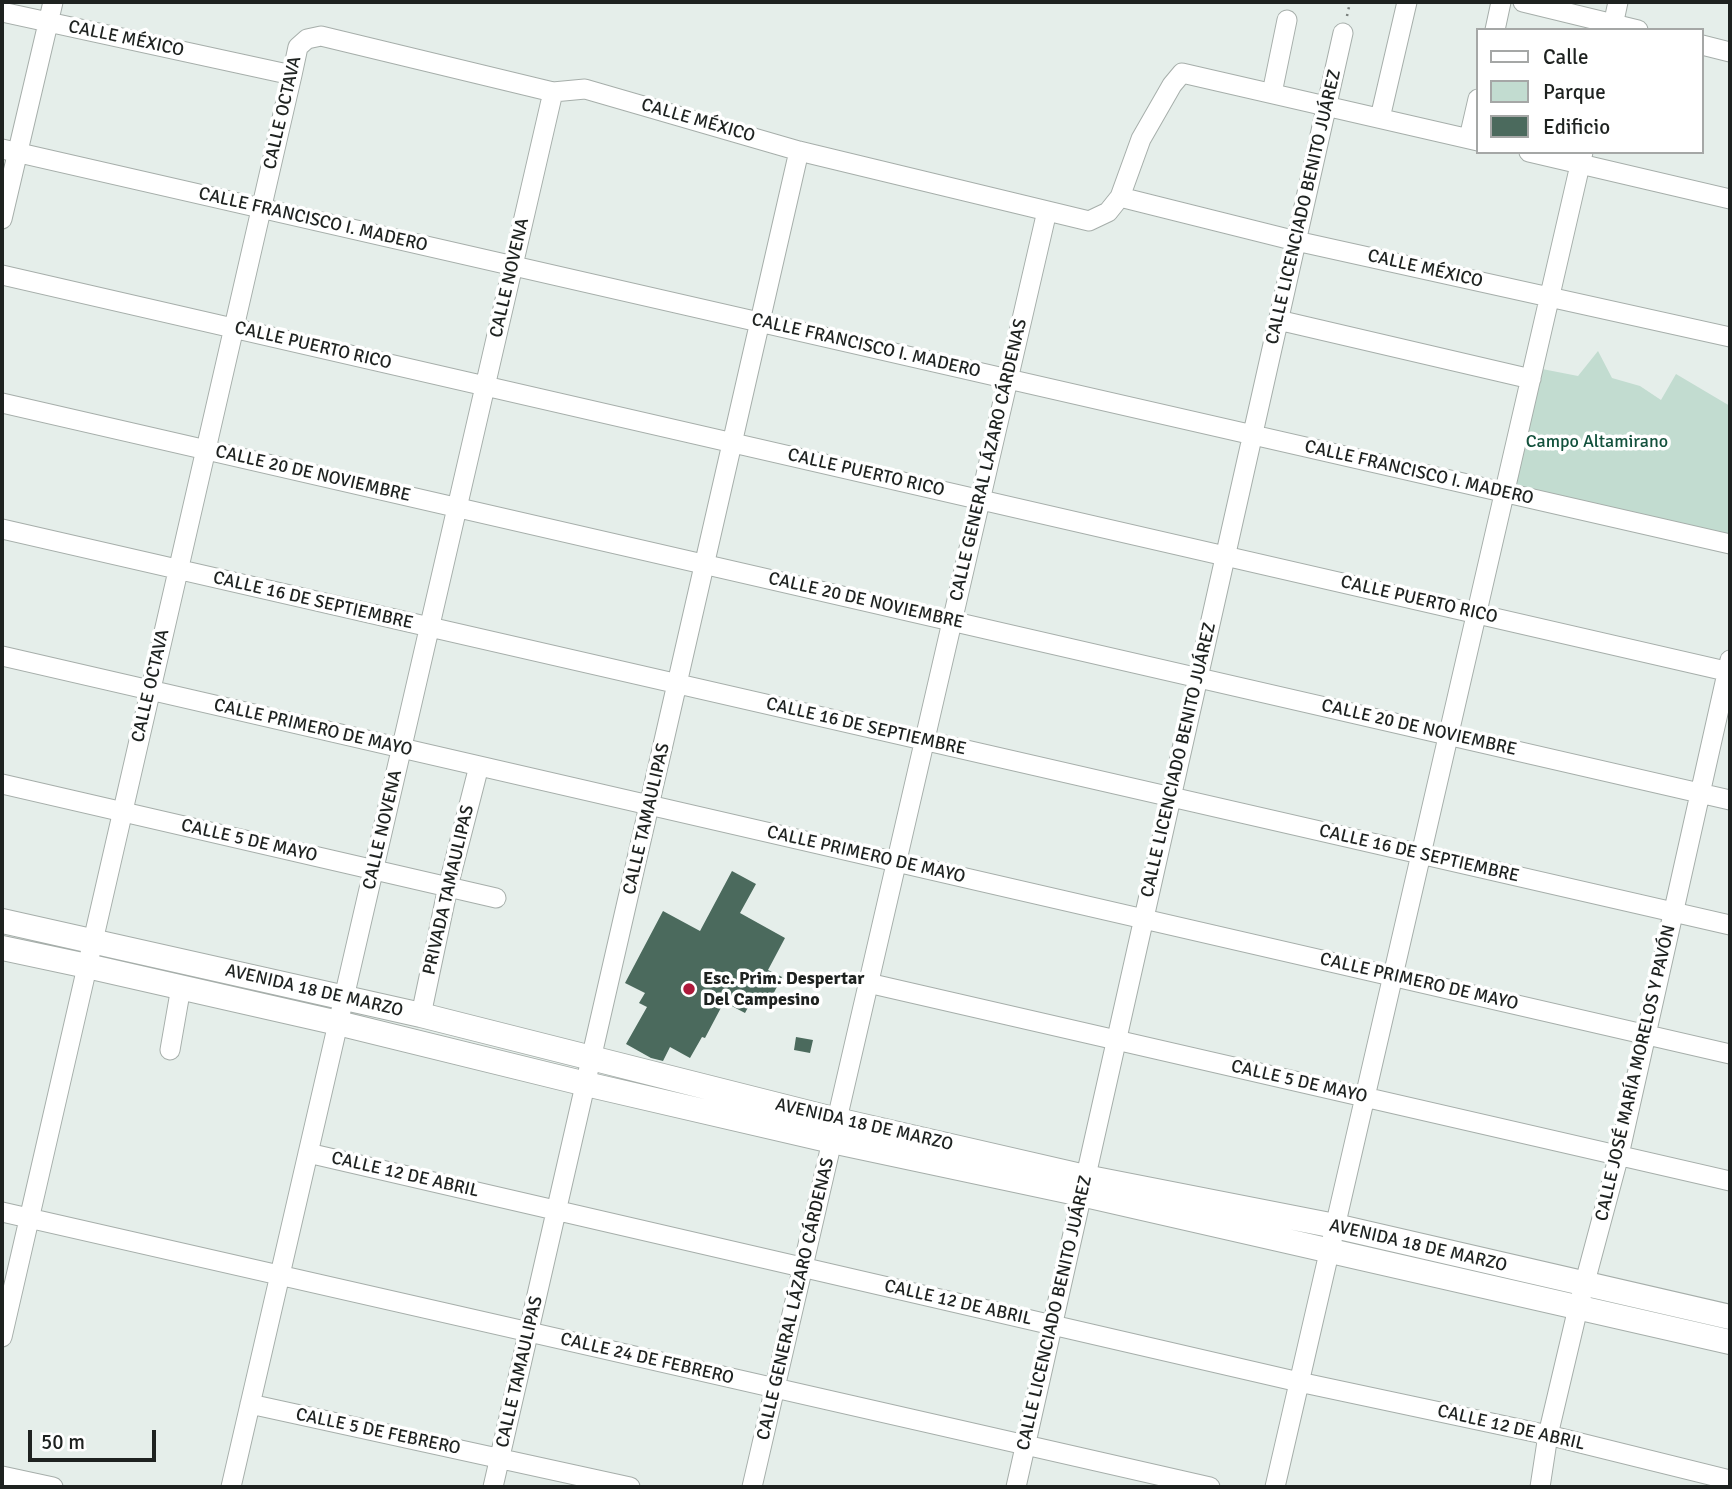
<!DOCTYPE html>
<meta charset="utf-8">
<style>
body{margin:0}
#map{position:relative;width:1732px;height:1489px;overflow:hidden;background:#e5eeea;font-family:Signika,sans-serif}
canvas{display:block}
.frame{position:absolute;inset:0;border:4px solid #1e2220;pointer-events:none}
.legend{position:absolute;left:1476px;top:28px;width:228px;height:126px;box-sizing:border-box;background:#fff;border:2px solid #a5a7a6;margin:0;padding:9px 12px;list-style:none;font-size:21px;color:#1e2220}
.legend li{display:flex;align-items:center;gap:14px;height:35px}
.legend b{width:35px;border:2px solid #a5a7a6}
.scale{position:absolute;left:28px;top:1430px;width:128px;height:32px;box-sizing:border-box;border:4px solid #1e2220;border-top:0;padding-left:9px;font-size:21px;line-height:24px;white-space:nowrap;color:#1e2220;-webkit-text-stroke:5px #fff;paint-order:stroke}
</style>
<div id="map">
<canvas width="1732" height="1489"></canvas>
<div class="frame"></div>
<ul class="legend">
<li><b style="height:9px;background:#fff"></b>Calle</li>
<li><b style="height:19px;background:#c2dcd0"></b>Parque</li>
<li><b style="height:19px;background:#4b6a5d"></b>Edificio</li>
</ul>
<div class="scale">50 m</div>
</div>
<script>
const g = document.querySelector('canvas').getContext('2d');
g.lineJoin = 'round';
function fill(path, color) {
  g.fillStyle = color;
  g.fill(path, 'evenodd');
}
function toPath(rows) {
  const path = new Path2D();
  for (const r of rows) {
    path.moveTo(r[0], r[1]);
    for (let i = 2; i < r.length; i += 2) path.lineTo(r[i], r[i + 1]);
  }
  return path;
}
function stroke(path, color, width, dash) {
  g.strokeStyle = color;
  g.lineWidth = width;
  g.lineCap = dash ? 'butt' : 'round';
  g.setLineDash(dash || []);
  g.stroke(path);
}
function label(font, color, halo, rows, align = 'center') {
  g.font = font + ' Signika,sans-serif';
  g.lineWidth = 7;
  g.setLineDash([]);
  g.textBaseline = 'middle';
  g.strokeStyle = halo;
  g.fillStyle = color;
  for (const [text, x, y, turn = 0] of rows) {
    g.save();
    g.translate(x, y);
    g.rotate((+turn || 0) * Math.PI / 180);
    g.textAlign = isNaN(turn) ? turn : align;
    if (halo) g.strokeText(text, 0, 0);
    g.fillText(text, 0, 0);
    g.restore();
  }
}
const green = toPath([
 [1598,351,1612,378,1640,386,1661,400,1676,374,1730,406,1730,538,1510,491,1537,368,1578,376]
]);
const building = toPath([
 [732,871,756,884,740,913,785,938,768,970,782,977,766,1008,752,1000,745,1013,724,1002,705,1038,702,1037,690,1058,670,1047,663,1061,651,1058,626,1044,647,1007,639,1003,645,993,625,983,663,911,700,931],
 [796,1037,813,1040,810,1053,794,1050]
]);
const path = toPath([
 [1347,16,1350,2]
]);
const minor = toPath([
 [1523,2,1638,30],
 [2,12,292,75],
 [1495,30,1501,2],
 [1612,30,1618,2],
 [1702,45,1730,52],
 [1272,93,1287,20],
 [1380,118,1407,2],
 [1469,138,1478,99],
 [2,149,1730,544],
 [1529,152,1730,199],
 [1120,197,1296,241,1730,337],
 [2,219,53,2],
 [2,275,1730,672],
 [1278,320,1531,379],
 [2,403,1730,800],
 [2,529,1730,925],
 [2,656,1730,1054],
 [2,784,496,898],
 [868,983,1730,1181],
 [421,1015,448,887,479,766],
 [170,1050,181,987],
 [308,1153,1299,1382,1548,1435,1730,1480],
 [2,1212,1210,1487],
 [2,1337,292,75,298,47,307,39,321,36,553,92,585,89,799,151,1089,221,1108,212,1120,197,1141,139,1172,85,1182,73,1478,141],
 [250,1404,630,1487],
 [2,1476,53,1487],
 [231,1487,553,92],
 [493,1487,799,151],
 [752,1487,1047,211],
 [1016,1487,1343,33],
 [1275,1487,1583,152],
 [1540,1487,1548,1435,1578,1308,1619,1155,1730,660]
]);
const tertiary = toPath([
 [2,921,421,1015,837,1120,1085,1177,1335,1226,1730,1317],
 [2,948,87,966,338,1023,586,1084,832,1141,1081,1194,1730,1342]
]);
const markers = [
 [689,989,7,"#ad193a"]
];
const streetNames = [
 ["CALLE MÉXICO",126,39,12],
 ["CALLE OCTAVA",283,113,-77],
 ["CALLE MÉXICO",698,121,16],
 ["CALLE LICENCIADO BENITO JUÁREZ",1304,207,-77],
 ["CALLE FRANCISCO I. MADERO",313,220,13],
 ["CALLE MÉXICO",1425,269,13],
 ["CALLE NOVENA",510,278,-77],
 ["CALLE PUERTO RICO",313,346,13],
 ["CALLE FRANCISCO I. MADERO",866,346,13],
 ["CALLE GENERAL LÁZARO CÁRDENAS",989,460,-77],
 ["CALLE PUERTO RICO",866,473,13],
 ["CALLE FRANCISCO I. MADERO",1419,473,13],
 ["CALLE 20 DE NOVIEMBRE",313,474,13],
 ["CALLE PUERTO RICO",1419,600,13],
 ["CALLE 16 DE SEPTIEMBRE",313,601,13],
 ["CALLE 20 DE NOVIEMBRE",866,601,13],
 ["CALLE OCTAVA",151,686,-77],
 ["CALLE 16 DE SEPTIEMBRE",866,727,13],
 ["CALLE PRIMERO DE MAYO",313,728,13],
 ["CALLE 20 DE NOVIEMBRE",1419,728,13],
 ["CALLE LICENCIADO BENITO JUÁREZ",1179,760,-77],
 ["CALLE TAMAULIPAS",647,819,-77],
 ["CALLE NOVENA",383,830,-77],
 ["CALLE 5 DE MAYO",249,841,13],
 ["CALLE 16 DE SEPTIEMBRE",1419,854,13],
 ["CALLE PRIMERO DE MAYO",866,855,13],
 ["PRIVADA TAMAULIPAS",449,890,-77],
 ["CALLE PRIMERO DE MAYO",1419,982,13],
 ["AVENIDA 18 DE MARZO",314,991,13],
 ["CALLE JOSÉ MARÍA MORELOS Y PAVÓN",1636,1073,-77],
 ["CALLE 5 DE MAYO",1299,1082,13],
 ["AVENIDA 18 DE MARZO",864,1125,13],
 ["CALLE 12 DE ABRIL",405,1175,13],
 ["AVENIDA 18 DE MARZO",1418,1246,13],
 ["CALLE GENERAL LÁZARO CÁRDENAS",796,1299,-77],
 ["CALLE 12 DE ABRIL",958,1303,13],
 ["CALLE LICENCIADO BENITO JUÁREZ",1055,1313,-77],
 ["CALLE 24 DE FEBRERO",647,1359,13],
 ["CALLE TAMAULIPAS",520,1372,-77],
 ["CALLE 12 DE ABRIL",1511,1428,13],
 ["CALLE 5 DE FEBRERO",378,1432,12]
];
const parkNames = [
 ["Campo Altamirano",1597,442]
];
const poiNames = [
 ["Esc. Prim. Despertar",703,979],
 ["Del Campesino",703,1000]
];
fill(green, '#c2dcd0');
fill(building, '#4b6a5d');
stroke(minor, '#a6aeaa', 21);
stroke(tertiary, '#a6aeaa', 26);
stroke(path, '#7a807d', 2.5, [2, 5]);
stroke(minor, '#fff', 19);
stroke(tertiary, '#fff', 24);
for (const [x, y, r, color] of markers) {
  const dot = new Path2D();
  dot.arc(x, y, r, 0, 2 * Math.PI);
  g.fillStyle = color;
  g.fill(dot);
  stroke(dot, '#fff', 2.5);
}
label('18px', '#1e2220', '#fff', streetNames);
label('18px', '#13513c', '#fff', parkNames);
label('bold 18px', '#1e2220', '#fff', poiNames, 'left');
</script>
